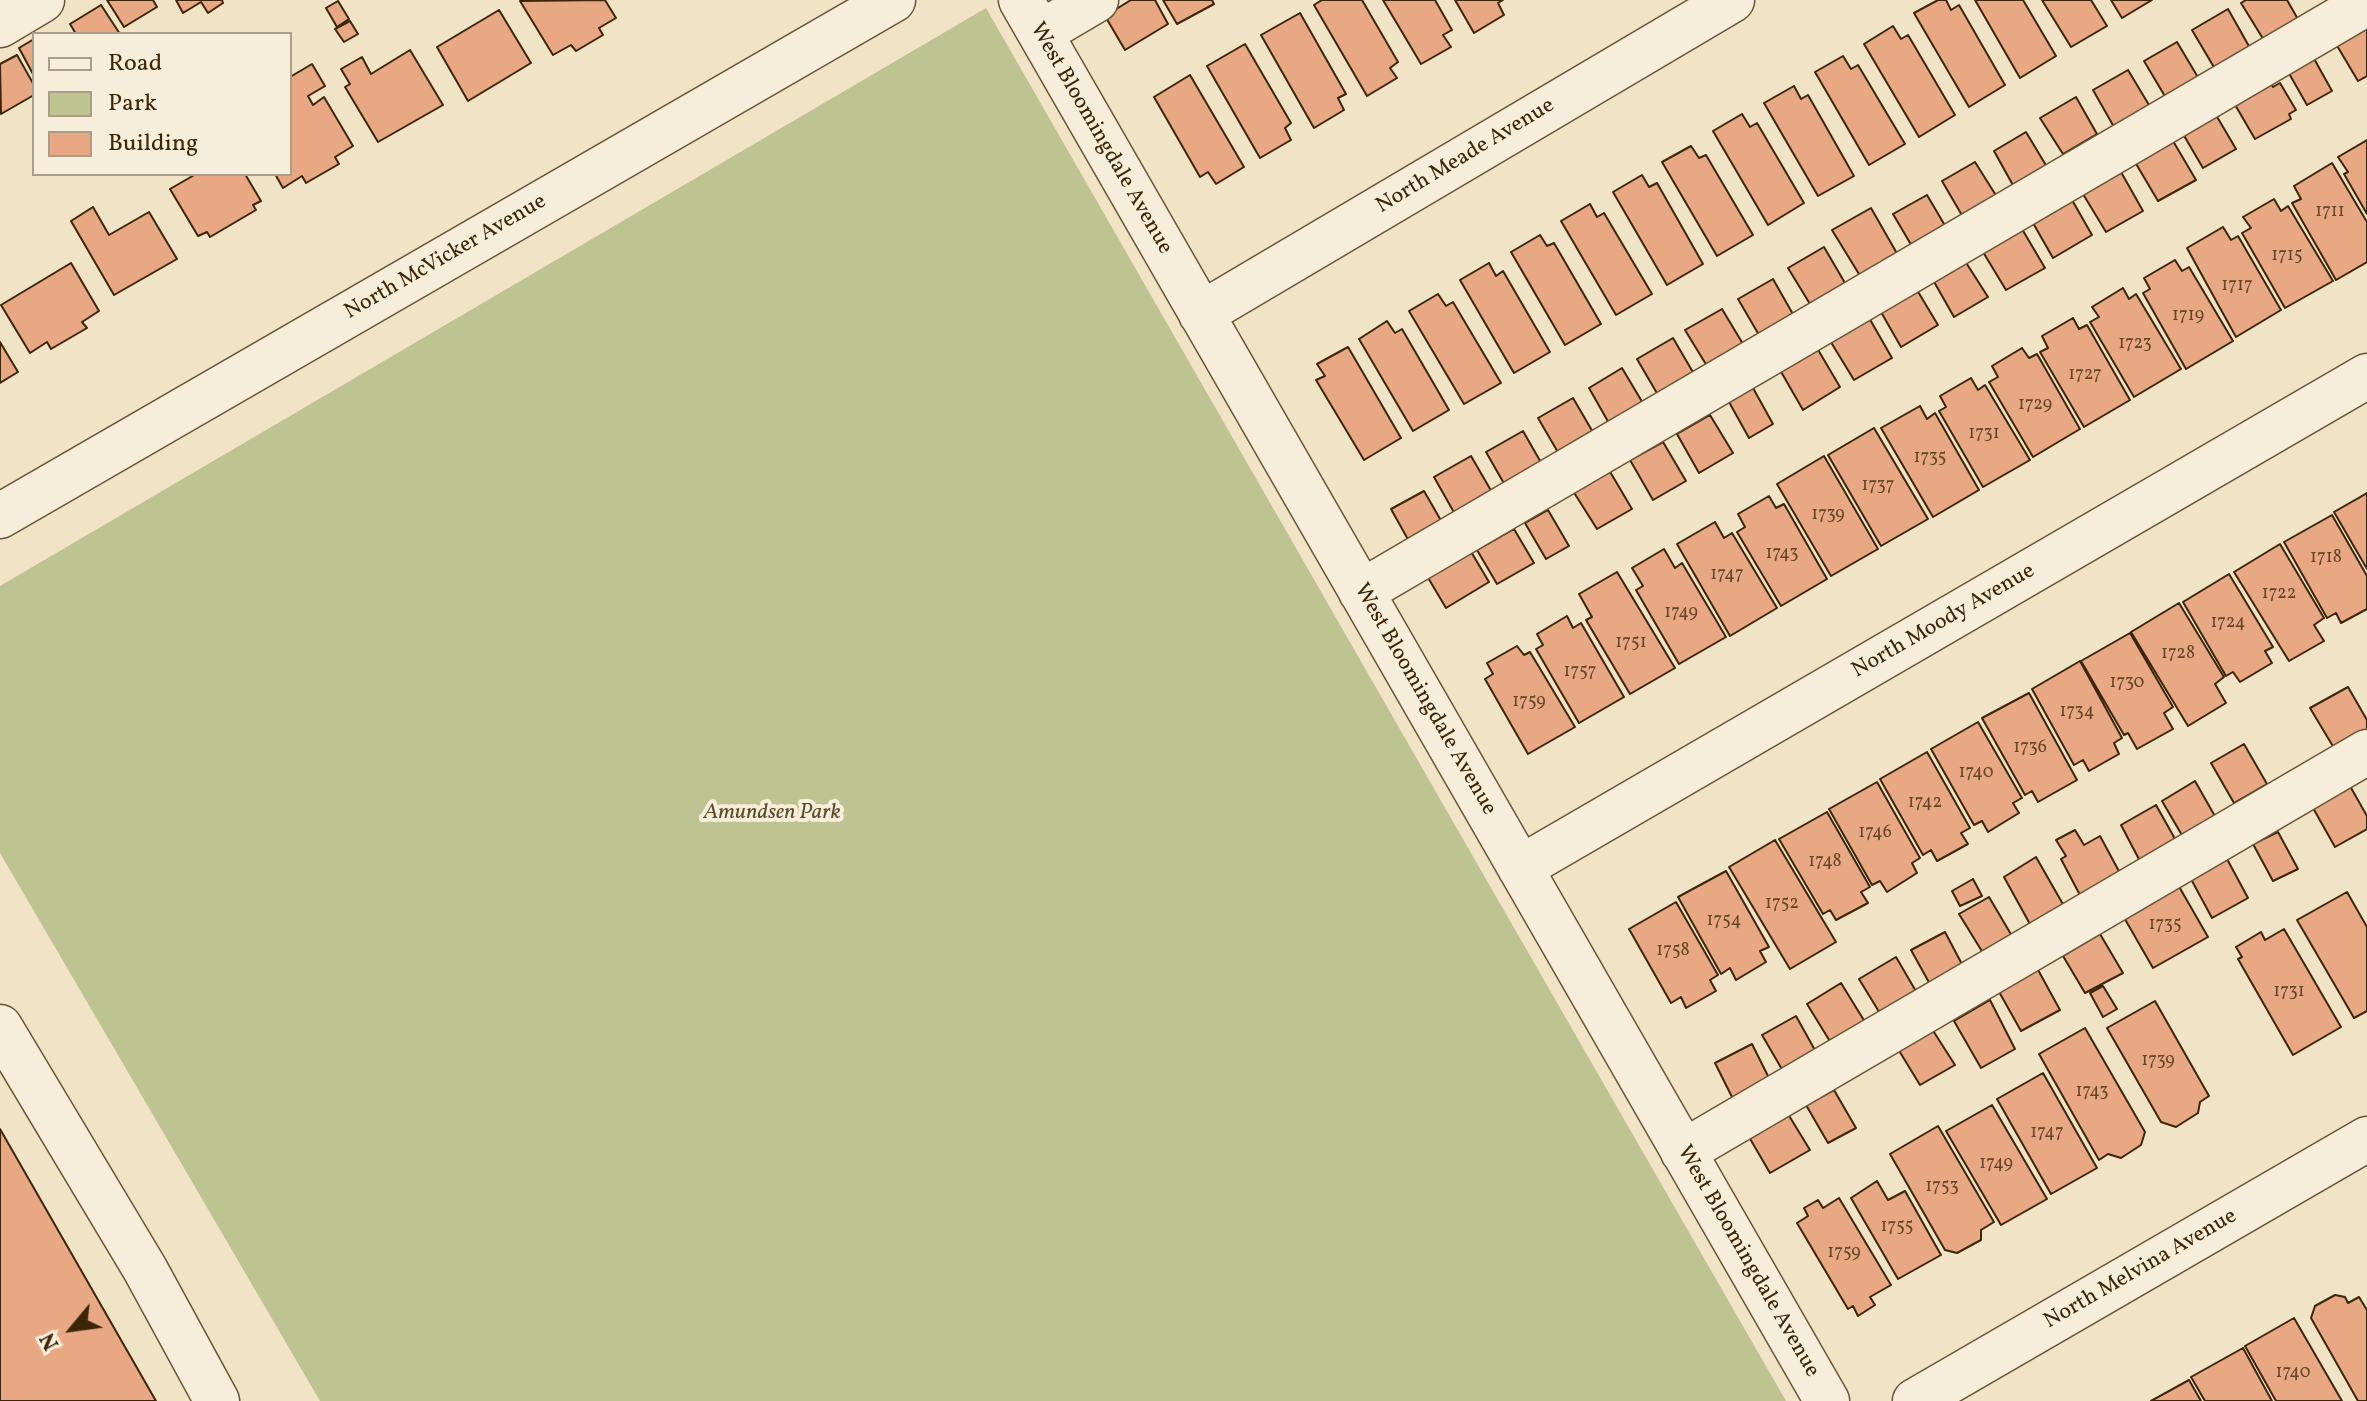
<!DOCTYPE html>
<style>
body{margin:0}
#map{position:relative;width:2367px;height:1401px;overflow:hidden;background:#f1e3c6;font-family:Vollkorn,serif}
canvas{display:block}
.legend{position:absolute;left:32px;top:32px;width:260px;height:144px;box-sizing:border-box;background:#f6edda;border:2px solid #ac9d86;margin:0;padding:10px 14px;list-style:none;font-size:24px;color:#3c2607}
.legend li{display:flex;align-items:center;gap:16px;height:40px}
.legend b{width:40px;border:2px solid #ac9d86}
.north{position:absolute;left:32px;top:1289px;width:80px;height:80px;-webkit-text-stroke:6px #f6edda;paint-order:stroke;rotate:241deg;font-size:22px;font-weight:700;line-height:32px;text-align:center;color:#3c2607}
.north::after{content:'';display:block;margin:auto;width:28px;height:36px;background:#3c2607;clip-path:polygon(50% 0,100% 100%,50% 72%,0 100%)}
</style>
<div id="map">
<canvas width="2367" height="1401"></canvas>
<ul class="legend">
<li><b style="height:10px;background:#f6edda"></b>Road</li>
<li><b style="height:22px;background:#bec392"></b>Park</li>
<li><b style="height:22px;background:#e8a884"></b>Building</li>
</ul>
<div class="north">N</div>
</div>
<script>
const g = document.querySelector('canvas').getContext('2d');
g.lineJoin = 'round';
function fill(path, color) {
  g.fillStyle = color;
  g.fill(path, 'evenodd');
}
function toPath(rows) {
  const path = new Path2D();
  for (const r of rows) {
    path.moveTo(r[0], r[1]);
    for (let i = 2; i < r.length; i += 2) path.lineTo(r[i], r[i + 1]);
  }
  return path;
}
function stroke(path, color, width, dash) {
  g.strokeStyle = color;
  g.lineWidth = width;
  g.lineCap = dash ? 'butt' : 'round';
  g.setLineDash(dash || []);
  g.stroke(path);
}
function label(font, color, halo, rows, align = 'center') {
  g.font = font + ' Vollkorn,serif';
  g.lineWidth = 8;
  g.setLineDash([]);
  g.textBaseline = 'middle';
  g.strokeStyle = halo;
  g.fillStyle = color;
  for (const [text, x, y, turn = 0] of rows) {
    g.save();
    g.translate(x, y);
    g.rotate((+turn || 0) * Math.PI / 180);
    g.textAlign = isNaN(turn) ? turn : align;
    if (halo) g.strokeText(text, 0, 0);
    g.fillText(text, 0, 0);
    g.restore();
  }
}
const green = toPath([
 [986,8,1475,860,1786,1401,320,1401,0,853,0,586]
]);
const building = toPath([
 [107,0,153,0,157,7,124,27,107,0],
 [176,0,222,0,223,3,208,13,201,2,183,13,176,0],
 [605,0,616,18,599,28,603,35,576,51,571,45,553,55,520,1,605,0],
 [1131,0,1155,0,1168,24,1125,50,1105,16,1131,0],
 [1163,0,1212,0,1214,4,1177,24,1163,0],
 [1322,0,1362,0,1398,62,1390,68,1397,78,1367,96,1314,5,1322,0],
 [1383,0,1435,0,1452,30,1443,35,1451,47,1421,64,1383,0],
 [1455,0,1503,0,1498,3,1504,15,1474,33,1455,0],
 [1938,0,1946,0,1951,10,1959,5,2005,85,1969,107,1914,13,1938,0],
 [1975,0,2023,0,2056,56,2020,78,1975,0],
 [2042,0,2091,0,2107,26,2071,47,2042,0],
 [2111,0,2152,0,2122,18,2111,0],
 [2246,0,2287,0,2299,21,2265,42,2241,3,2246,0],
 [338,1,349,19,337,27,326,8,338,1],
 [101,5,120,34,76,34,70,24,101,5],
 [2228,9,2250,48,2215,69,2192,30,2228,9],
 [499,10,531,63,468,101,437,47,499,10],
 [1300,13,1346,94,1338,98,1344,110,1314,128,1261,35,1300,13],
 [350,21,358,34,344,42,335,29,350,21],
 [1893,26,1901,39,1908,35,1955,115,1919,137,1864,44,1893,26],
 [2367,26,2367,76,2358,81,2336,44,2367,26],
 [34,39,34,76,19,48,34,39],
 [2177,42,2199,79,2166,98,2144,61,2177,42],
 [1245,44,1291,123,1285,128,1291,140,1260,158,1207,66,1245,44],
 [410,50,443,105,378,142,345,87,350,84,341,69,362,57,371,74,410,50],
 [17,55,34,85,34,95,1,114,0,64,17,55],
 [2312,55,2332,91,2307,105,2287,70,2312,55],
 [1843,56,1851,69,1858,65,1905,144,1869,165,1815,72,1843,56],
 [312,64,325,86,308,96,313,105,324,97,353,146,335,157,339,164,306,183,302,176,283,188,275,174,290,174,290,77,312,64],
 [2128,70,2149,105,2114,127,2093,90,2128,70],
 [1190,75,1244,167,1216,184,1208,172,1200,177,1154,97,1190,75],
 [2270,82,2273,87,2280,83,2296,110,2289,114,2291,119,2255,139,2234,103,2270,82],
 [1794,86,1801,99,1808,95,1854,176,1818,196,1764,103,1794,86],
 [2076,97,2097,134,2063,154,2040,118,2076,97],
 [1742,114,1750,127,1757,123,1804,203,1768,225,1713,131,1742,114],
 [2216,115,2236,149,2203,168,2183,134,2216,115],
 [2026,132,2047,167,2014,187,1994,151,2026,132],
 [2367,140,2367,214,2344,174,2348,172,2338,157,2367,140],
 [2173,141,2196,180,2158,201,2135,162,2173,141],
 [1691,146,1699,158,1706,155,1753,235,1717,256,1662,162,1691,146],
 [1975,162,1997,197,1963,217,1942,181,1975,162],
 [2332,163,2367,222,2367,262,2336,280,2292,203,2301,199,2294,186,2332,163],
 [2121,172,2143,211,2106,232,2083,194,2121,172],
 [196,174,245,174,261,201,253,205,256,210,210,237,207,232,198,236,170,189,196,174],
 [1642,175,1649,187,1657,183,1703,264,1667,285,1613,192,1642,175],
 [1927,195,1947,229,1913,248,1893,214,1927,195],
 [2274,199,2281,211,2288,206,2333,281,2285,308,2242,233,2251,228,2243,217,2274,199],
 [2072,200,2092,235,2053,258,2033,223,2072,200],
 [1590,204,1597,217,1604,213,1652,294,1616,315,1561,221,1590,204],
 [93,207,109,235,149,212,177,259,114,295,71,221,93,207],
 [1871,208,1899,257,1862,279,1832,230,1871,208],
 [2223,227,2231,240,2238,236,2281,310,2236,337,2187,248,2223,227],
 [2022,229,2045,268,2006,290,1983,252,2022,229],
 [1540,235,1547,246,1554,243,1601,324,1565,345,1511,252,1540,235],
 [1824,247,1845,283,1810,304,1788,268,1824,247],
 [2175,260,2182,271,2189,267,2233,341,2186,369,2143,293,2150,289,2144,278,2175,260],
 [1965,261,1988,297,1954,317,1933,280,1965,261],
 [71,263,99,311,82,322,87,328,51,349,47,342,30,353,1,305,71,263],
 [1489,263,1496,276,1503,271,1550,352,1514,373,1460,280,1489,263],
 [1773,279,1794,316,1759,335,1738,299,1773,279],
 [2123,288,2129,299,2136,294,2181,369,2134,397,2090,322,2099,317,2092,307,2123,288],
 [1917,290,1938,325,1901,347,1881,312,1917,290],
 [1438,294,1446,306,1453,302,1501,383,1464,404,1409,311,1438,294],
 [1722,309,1743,344,1707,366,1685,330,1722,309],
 [1868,316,1892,358,1854,380,1829,339,1868,316],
 [2073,318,2079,329,2087,325,2130,400,2084,427,2040,352,2048,348,2042,336,2073,318],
 [1387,321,1395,333,1402,329,1449,410,1413,431,1359,339,1387,321],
 [1673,338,1694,374,1658,395,1637,359,1673,338],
 [0,342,18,372,0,383,0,342],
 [1348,347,1401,438,1364,460,1316,380,1325,376,1317,364,1348,347],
 [1817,348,1840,387,1803,410,1780,370,1817,348],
 [2022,348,2029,358,2037,354,2080,429,2033,457,1989,382,1998,377,1992,366,2022,348],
 [1622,368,1644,405,1610,425,1589,388,1622,368],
 [1971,378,1978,390,1985,385,2030,460,1983,487,1939,411,1946,407,1940,396,1971,378],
 [1753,388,1773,424,1749,438,1729,402,1753,388],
 [1573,398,1594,434,1559,454,1538,418,1573,398],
 [1920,406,1927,419,1935,413,1979,490,1933,517,1881,428,1920,406],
 [1710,415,1733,453,1699,473,1677,434,1710,415],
 [1874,428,1928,519,1881,546,1828,455,1874,428],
 [1523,431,1543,466,1506,487,1486,452,1523,431],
 [1663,442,1686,481,1653,500,1630,460,1663,442],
 [1471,456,1493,494,1456,516,1434,477,1471,456],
 [1824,456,1878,549,1831,576,1777,484,1824,456],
 [1609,470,1632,509,1597,529,1573,491,1609,470],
 [1424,491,1443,524,1410,543,1391,509,1424,491],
 [2367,493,2367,569,2334,512,2367,493],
 [1769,496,1776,508,1784,504,1827,579,1781,606,1737,532,1745,527,1738,514,1769,496],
 [1548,510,1569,546,1546,559,1525,523,1548,510],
 [2332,515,2367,576,2367,609,2341,623,2336,613,2327,618,2284,542,2332,515],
 [1715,522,1724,538,1732,533,1777,608,1730,636,1677,544,1715,522],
 [1514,529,1534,563,1497,584,1477,550,1514,529],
 [2280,544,2324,618,2314,625,2324,641,2289,661,2234,572,2280,544],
 [1664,549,1675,568,1682,563,1726,637,1679,664,1636,590,1643,586,1632,568,1664,549],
 [1470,550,1489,582,1446,608,1427,576,1470,550],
 [1617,572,1675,668,1630,694,1586,620,1592,617,1579,594,1617,572],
 [2229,574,2273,647,2265,651,2272,663,2240,682,2233,672,2226,676,2183,602,2229,574],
 [2179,603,2224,677,2215,684,2226,703,2188,726,2131,632,2179,603],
 [1567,616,1573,628,1581,623,1624,697,1579,723,1536,649,1543,645,1537,634,1567,616],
 [2130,633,2173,707,2164,713,2173,729,2137,749,2128,733,2124,735,2081,661,2130,633],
 [1517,646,1524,655,1530,652,1575,727,1528,754,1485,679,1493,674,1487,663,1517,646],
 [2080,661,2122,738,2114,743,2119,754,2089,771,2083,760,2074,765,2032,689,2080,661],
 [2348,687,2367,720,2367,729,2334,748,2310,708,2348,687],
 [2029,693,2077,780,2038,802,2032,791,2025,795,1982,718,2029,693],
 [1978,722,2022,798,2013,803,2019,813,1988,832,1982,821,1974,825,1931,749,1978,722],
 [2244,744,2267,784,2234,803,2211,763,2244,744],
 [1927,752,1970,828,1961,833,1968,844,1937,861,1931,850,1923,855,1880,779,1927,752],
 [2195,781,2216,818,2183,837,2162,801,2195,781],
 [1877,782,1920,858,1912,863,1917,873,1887,892,1880,881,1872,885,1829,809,1877,782],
 [2350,786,2367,816,2367,829,2335,847,2313,808,2350,786],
 [2156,805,2179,846,2142,865,2121,825,2156,805],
 [1827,812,1870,887,1861,892,1868,903,1836,920,1830,910,1823,914,1779,839,1827,812],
 [2075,830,2084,845,2100,836,2121,875,2081,897,2061,859,2066,856,2056,840,2075,830],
 [2278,832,2298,869,2273,881,2253,844,2278,832],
 [1775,840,1836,942,1790,969,1729,867,1775,840],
 [2036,857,2064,906,2031,926,2004,877,2036,857],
 [2227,859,2248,898,2212,918,2191,879,2227,859],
 [1726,871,1769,947,1760,951,1766,962,1736,980,1730,968,1721,974,1678,897,1726,871],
 [1973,879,1982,896,1960,906,1952,891,1973,879],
 [2177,883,2208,937,2153,968,2122,914,2177,883],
 [2347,892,2367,927,2367,1011,2354,1018,2297,920,2347,892],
 [1989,897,2012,936,1983,953,1959,914,1989,897],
 [1676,902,1718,975,1710,980,1716,991,1686,1008,1681,997,1671,1003,1629,929,1676,902],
 [2284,929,2341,1027,2293,1055,2238,959,2242,957,2236,947,2261,932,2265,940,2284,929],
 [1945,932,1964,968,1931,986,1911,950,1945,932],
 [2100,934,2123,973,2085,993,2063,956,2100,934],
 [1896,957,1917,993,1881,1015,1859,979,1896,957],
 [2037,968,2060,1010,2021,1031,1998,990,2037,968],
 [1841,983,1865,1022,1831,1043,1807,1004,1841,983],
 [2103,986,2117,1009,2103,1017,2090,993,2103,986],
 [1990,1000,2015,1049,1981,1068,1954,1021,1990,1000],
 [2155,1001,2209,1096,2200,1102,2198,1113,2176,1127,2161,1122,2107,1028,2155,1001],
 [1796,1016,1816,1052,1783,1071,1762,1035,1796,1016],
 [2085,1028,2145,1132,2141,1145,2121,1158,2108,1154,2099,1160,2039,1054,2085,1028],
 [1932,1029,1955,1065,1920,1085,1898,1049,1932,1029],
 [1752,1044,1771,1082,1734,1101,1715,1063,1752,1044],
 [2043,1073,2097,1168,2051,1194,1997,1099,2043,1073],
 [1834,1090,1856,1128,1828,1143,1806,1105,1834,1090],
 [1992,1105,2047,1199,2001,1225,1946,1131,1992,1105],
 [1788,1114,1810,1150,1770,1173,1749,1137,1788,1114],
 [1938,1126,1994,1222,1981,1230,1981,1240,1957,1253,1945,1250,1890,1154,1938,1126],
 [0,1129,156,1401,0,1401,0,1129],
 [1877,1181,1888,1200,1905,1191,1941,1255,1898,1279,1851,1198,1877,1181],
 [1839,1198,1891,1285,1870,1297,1875,1305,1858,1316,1853,1306,1848,1309,1797,1223,1808,1216,1804,1208,1818,1200,1823,1208,1839,1198],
 [2335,1295,2345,1297,2348,1303,2359,1297,2367,1310,2367,1401,2358,1401,2311,1318,2315,1306,2335,1295],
 [2294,1318,2342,1401,2276,1401,2245,1346,2294,1318],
 [2243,1348,2272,1401,2205,1401,2191,1377,2243,1348],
 [2189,1380,2201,1401,2151,1401,2189,1380]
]);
const minor = toPath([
 [1021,0,1827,1401],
 [0,25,42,0],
 [1040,33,1096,0],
 [1201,314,1732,0],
 [0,516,893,0],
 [1361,592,2367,3],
 [1520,868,2367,376],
 [0,1027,145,1269,217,1401],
 [1683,1152,2367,752],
 [1915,1401,2367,1139]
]);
const numberNames = [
 ["1711",2330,213],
 ["1715",2287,257],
 ["1717",2237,287],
 ["1719",2188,317],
 ["1723",2135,345],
 ["1727",2085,376],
 ["1729",2035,406],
 ["1731",1984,435],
 ["1735",1930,459],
 ["1737",1878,487],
 ["1739",1828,516],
 ["1743",1782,555],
 ["1718",2326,559],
 ["1747",1727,576],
 ["1722",2279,595],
 ["1749",1681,614],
 ["1724",2228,624],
 ["1751",1631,644],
 ["1728",2178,655],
 ["1757",1580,673],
 ["1730",2127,684],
 ["1759",1529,703],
 ["1734",2077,713],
 ["1736",2030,749],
 ["1740",1976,774],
 ["1742",1925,804],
 ["1746",1875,834],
 ["1748",1825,863],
 ["1752",1782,905],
 ["1754",1724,922],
 ["1735",2165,926],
 ["1758",1673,952],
 ["1731",2289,993],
 ["1739",2158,1062],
 ["1743",2092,1093],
 ["1747",2047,1134],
 ["1749",1996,1165],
 ["1753",1942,1188],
 ["1755",1897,1228],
 ["1759",1844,1254],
 ["1740",2293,1374]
];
const streetNames = [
 ["West Bloomingdale Avenue",1100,139,60],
 ["North Meade Avenue",1466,157,-31],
 ["North McVicker Avenue",446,258,-30],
 ["North Moody Avenue",1944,622,-30],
 ["West Bloomingdale Avenue",1424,700,60],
 ["West Bloomingdale Avenue",1747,1262,60],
 ["North Melvina Avenue",2141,1270,-30]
];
const parkNames = [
 ["Amundsen Park",772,814]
];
fill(green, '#bec392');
fill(building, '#e8a884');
stroke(building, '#3c2607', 2);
stroke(minor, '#695537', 47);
stroke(minor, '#f6edda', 44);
label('18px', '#674626', null, numberNames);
label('22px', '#3c2607', '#f6edda', streetNames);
label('italic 22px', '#5c4d2a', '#f6edda', parkNames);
</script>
